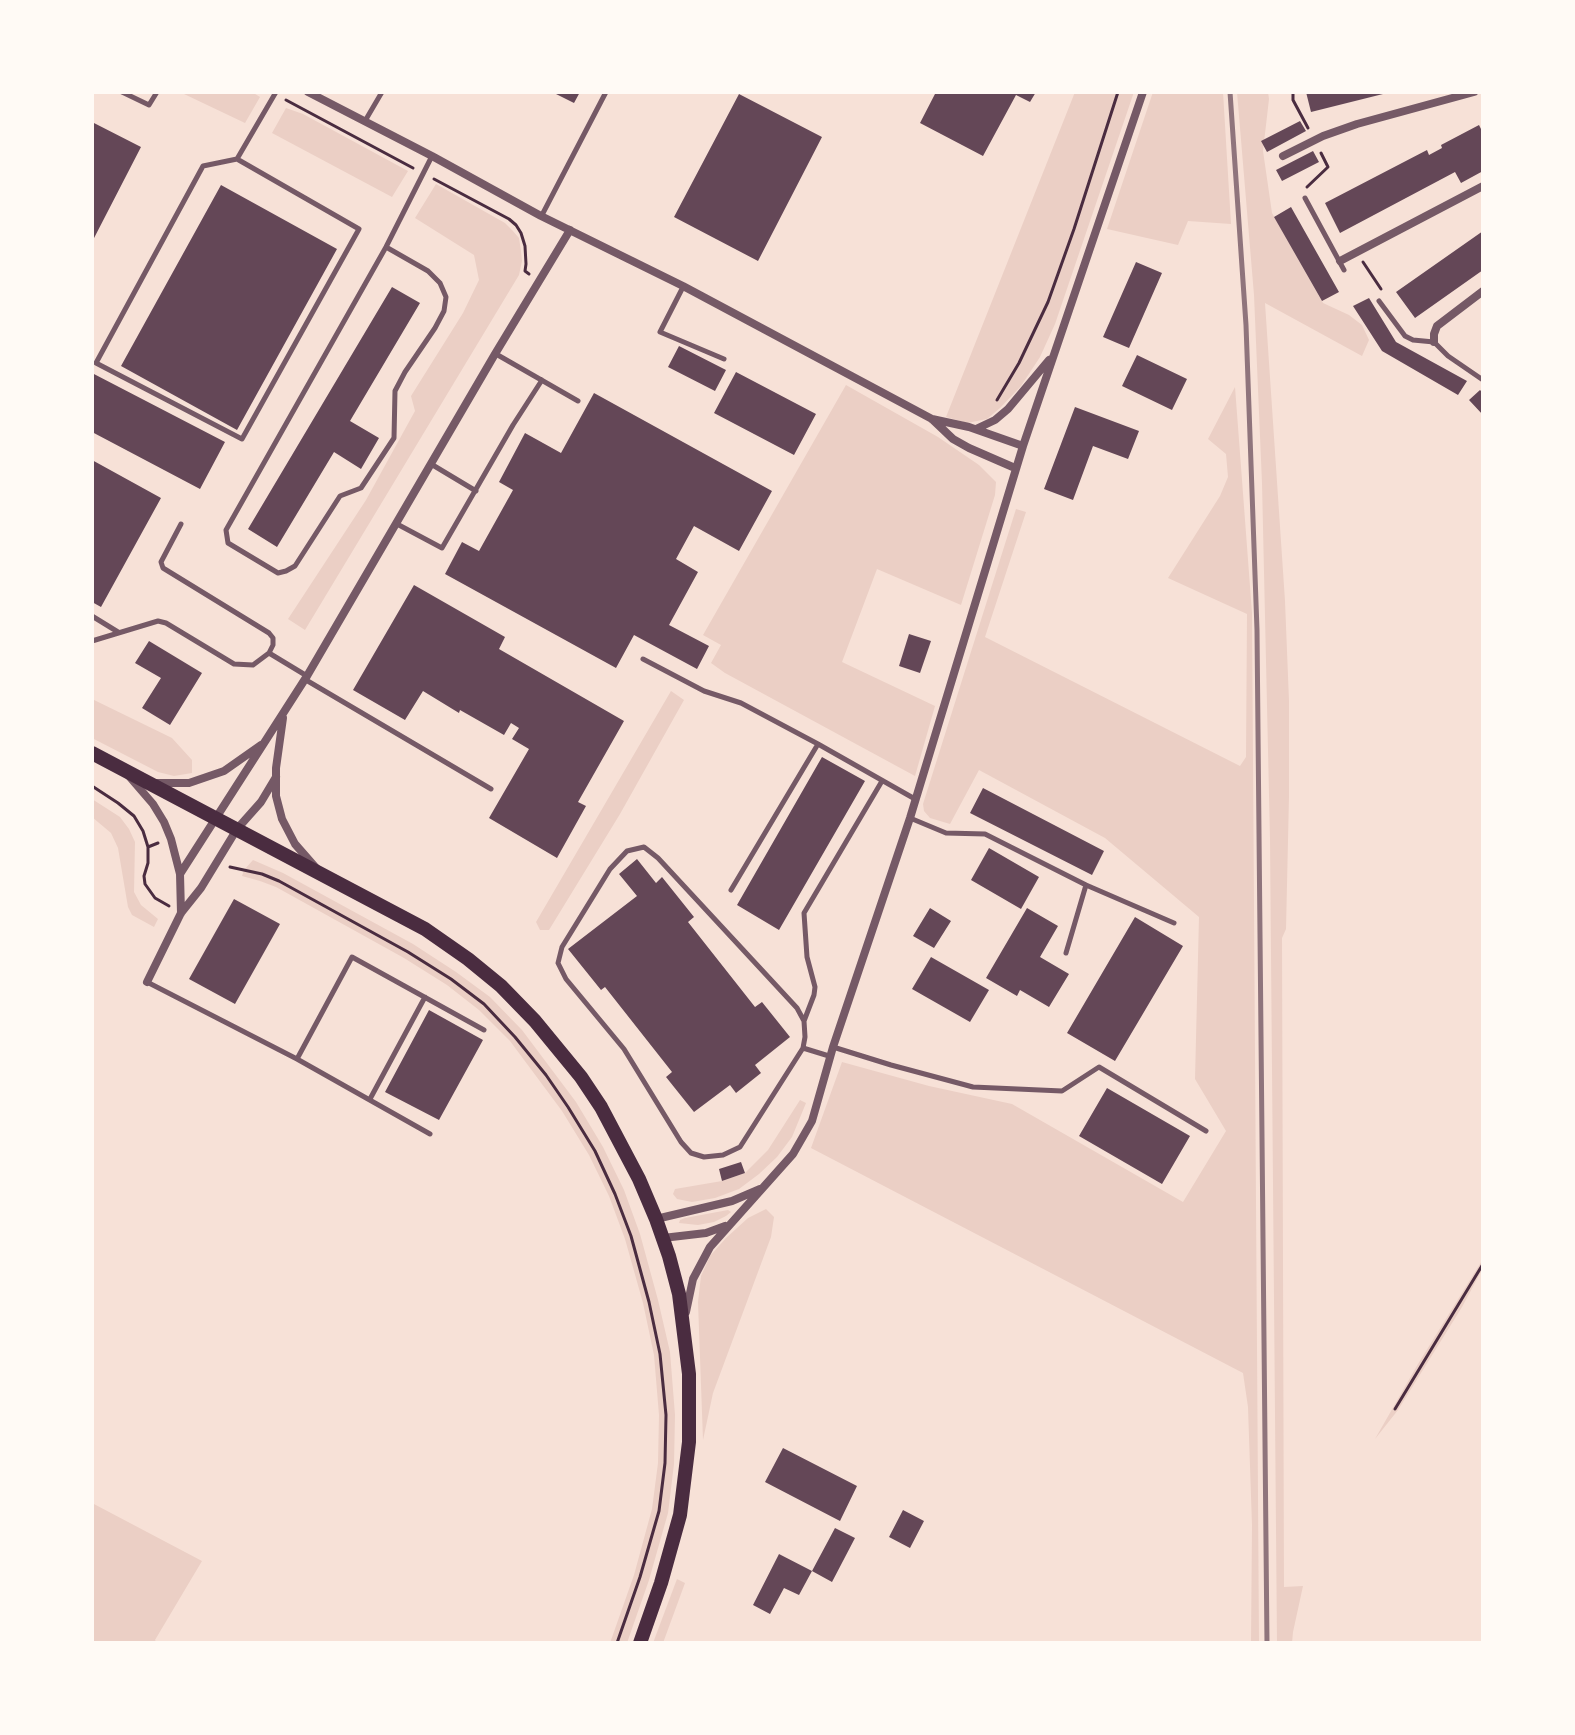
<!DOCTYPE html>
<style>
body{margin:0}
#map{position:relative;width:1575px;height:1735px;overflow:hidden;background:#f7e1d7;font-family:"Public Sans",sans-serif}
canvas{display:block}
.frame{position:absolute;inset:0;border:94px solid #fffaf5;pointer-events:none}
</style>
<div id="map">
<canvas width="1575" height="1735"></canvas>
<div class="frame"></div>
</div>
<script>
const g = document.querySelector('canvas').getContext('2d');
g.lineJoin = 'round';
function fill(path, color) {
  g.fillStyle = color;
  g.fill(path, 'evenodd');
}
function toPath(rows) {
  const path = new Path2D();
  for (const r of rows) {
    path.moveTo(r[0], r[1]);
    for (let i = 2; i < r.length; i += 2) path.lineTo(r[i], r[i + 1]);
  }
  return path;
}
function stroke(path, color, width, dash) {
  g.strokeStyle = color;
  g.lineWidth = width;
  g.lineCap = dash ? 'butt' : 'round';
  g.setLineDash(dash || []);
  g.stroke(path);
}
const green = toPath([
 [185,92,252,92,260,97,245,123,184,94],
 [1075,92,1134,92,1055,324,1040,357,1021,386,1000,408,987,419,967,423,946,417],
 [1153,92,1223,92,1231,224,1188,221,1178,245,1107,229],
 [1237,92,1268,92,1269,99,1263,151,1272,213,1323,303,1349,315,1362,325,1369,340,1362,356,1265,303,1285,601,1289,701,1289,796,1286,929,1282,938,1284,1587,1303,1586,1293,1632,1292,1643,1277,1643,1270,839,1262,483,1254,295],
 [286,108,303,114,408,171,392,197,272,133],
 [436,184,505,223,512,230,519,238,521,251,522,261,519,275,305,630,288,619,366,500,415,411,411,396,463,313,479,280,474,255,415,218],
 [846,385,938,437,979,465,996,482,995,495,961,605,877,569,842,662,935,706,915,776,725,673,711,663,721,645,703,635],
 [1235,387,1252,613,1259,1643,1251,1643,1252,1525,1248,1407,1243,1373,811,1148,842,1062,929,1086,1012,1104,1183,1202,1226,1131,1195,1079,1199,917,1105,838,979,770,950,824,930,818,924,811,923,804,1016,509,1026,512,985,637,1240,766,1246,757,1247,614,1168,578,1220,496,1228,477,1226,454,1208,439],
 [671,691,684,700,620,814,549,930,540,930,536,922],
 [92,699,172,738,192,760,192,773,174,776,158,772,92,738],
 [92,799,120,817,129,829,135,842,134,892,141,905,158,919,154,927,132,915,128,907,118,848,111,833,92,817],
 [253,860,283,873,413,944,456,972,490,997,522,1030,576,1102,603,1147,624,1190,640,1234,658,1300,670,1352,675,1415,674,1464,668,1513,649,1580,627,1643,610,1643,634,1575,652,1509,658,1463,659,1415,654,1355,643,1303,625,1239,609,1196,589,1155,562,1111,510,1041,479,1010,447,985,404,958,276,887,260,881,242,876,244,870],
 [800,1100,806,1103,792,1137,777,1157,759,1174,739,1189,715,1198,692,1202,677,1199,673,1194,675,1189,722,1181,745,1173,768,1150],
 [766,1209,774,1217,771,1237,713,1393,703,1440,698,1302,701,1276,710,1256,726,1238,748,1218],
 [728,1210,731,1212,726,1216,714,1222,698,1225,679,1223,680,1220,685,1218],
 [1483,1259,1483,1268,1462,1307,1398,1410,1375,1439,1418,1364],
 [92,1503,202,1561,155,1640,157,1643,92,1643],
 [677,1579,685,1583,663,1643,653,1643]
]);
const building = toPath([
 [552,92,580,92,574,103],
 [936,92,1036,92,1030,102,1016,95,983,156,920,123],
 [1306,92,1387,92,1387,93,1311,112],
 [739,94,822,137,758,261,674,217],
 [1300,121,1306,131,1267,152,1261,141],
 [92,122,141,147,92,242],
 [1479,125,1483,133,1483,171,1461,183,1455,172,1340,233,1325,203,1427,150,1429,155,1442,148,1441,145],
 [1313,151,1319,162,1282,181,1276,170],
 [221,185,337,249,237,430,121,366],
 [1291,207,1339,292,1322,301,1274,217],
 [1483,231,1483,270,1415,318,1396,292],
 [1136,262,1162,273,1129,348,1103,337],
 [392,287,420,303,350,421,379,438,361,469,334,452,277,547,248,529],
 [1369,298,1396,342,1467,381,1458,395,1382,351,1353,306],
 [679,346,726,370,715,391,668,367],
 [1137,355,1187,379,1172,410,1122,386],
 [736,372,816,414,794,455,714,413],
 [92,373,225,442,200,489,92,432],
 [1480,390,1483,393,1483,415,1469,400],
 [594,393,772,491,739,551,694,526,676,559,698,572,669,625,709,646,697,669,634,635,616,668,445,574,462,542,479,551,513,490,499,482,525,433,561,453],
 [1075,407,1139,431,1128,459,1093,446,1073,500,1044,489],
 [92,460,161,498,101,607,92,602],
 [414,585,505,637,499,649,624,721,578,802,586,806,557,858,489,818,529,749,512,739,519,728,511,723,504,735,460,710,459,713,423,691,405,720,353,690],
 [909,634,931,641,920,673,899,666],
 [149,641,202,673,170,725,142,708,161,678,135,663],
 [822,757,865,781,779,930,737,905],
 [983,788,1104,851,1092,875,970,813],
 [989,848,1039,877,1021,909,971,880],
 [637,859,656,883,662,877,694,917,688,922,755,1007,762,1002,790,1037,755,1065,761,1073,736,1093,730,1085,694,1112,666,1077,672,1072,605,987,601,990,568,949,637,896,619,874],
 [234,899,280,924,235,1004,189,979],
 [930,908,951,921,934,948,913,936],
 [1027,908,1058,926,1040,957,1069,974,1049,1007,1020,990,1017,996,986,978],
 [1135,917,1183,946,1115,1061,1067,1033],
 [931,957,989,990,970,1022,912,989],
 [429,1010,483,1040,439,1120,385,1092],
 [1107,1088,1190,1136,1162,1184,1079,1136],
 [741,1162,745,1173,722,1181,719,1169],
 [783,1448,857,1486,840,1521,765,1482],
 [903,1510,924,1521,910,1548,889,1537],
 [835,1528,855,1538,832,1582,812,1571],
 [779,1554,812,1571,799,1595,784,1588,770,1614,753,1605]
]);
const path = toPath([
 [1293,92,1293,100,1308,128],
 [286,100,413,168],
 [434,179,509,219,516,225,521,233,525,246,526,264,525,271,529,274],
 [1307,187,1328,167,1321,153],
 [1363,262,1381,289],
 [997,400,1019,363,1048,302,1074,229,1118,92],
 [92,786,118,803,134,816,143,831,148,847,158,843],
 [148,847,148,863,144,876,145,884,155,898,169,906],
 [230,867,262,874,279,881,408,952,451,979,484,1004,515,1037,546,1075,568,1107,595,1151,615,1194,631,1236,649,1302,660,1354,666,1415,665,1463,659,1511,640,1577,617,1643],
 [1395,1409,1483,1264]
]);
const service = toPath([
 [122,92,149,105,157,92],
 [365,121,382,92],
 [237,159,359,229,242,439,96,363,203,166,237,159,276,92],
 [1305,198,1344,270],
 [542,215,606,92],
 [386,247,428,271,440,283,446,297,444,311,435,328,405,372,395,391,394,438,361,488,340,496,295,566,286,571,278,573,228,543,226,530,386,247,432,156],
 [683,287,660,332,724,359],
 [1379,301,1405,336,1413,340,1434,342,1448,356,1483,380],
 [496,354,578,401],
 [431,464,476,491],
 [181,524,161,562,163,568,269,633,273,638,273,645,269,653,307,676],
 [397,524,442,548,513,425,542,380],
 [92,616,118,632],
 [92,641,158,621,166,623,234,664,253,665,269,653],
 [643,659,704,691,741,703,818,744,915,799],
 [306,680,491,789],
 [910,818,946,833,985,834,1086,885,1066,953],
 [1086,885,1174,923],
 [731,890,818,744],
 [147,982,297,1059,430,1134],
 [804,1021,814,995,815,987,807,957,804,913,882,781],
 [833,1047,891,1065,973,1087,1062,1091,1099,1067,1206,1131],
 [803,1048,740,1147,723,1155,704,1157,691,1153,681,1142,624,1049,566,979,558,963,562,947,610,869,627,851,644,847,658,858,797,1008,804,1021,805,1037,803,1048,829,1056],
 [297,1059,352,957,484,1030],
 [370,1099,425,997]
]);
const minor = toPath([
 [308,92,432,156,541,216,683,286,932,419,953,439,969,448,1015,468],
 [1283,156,1323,136,1357,124,1474,92],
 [1340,261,1483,186],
 [1434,342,1434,334,1437,326,1483,291],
 [932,419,969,427,1023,446],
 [976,429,995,420,1008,409,1049,360],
 [283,718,276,768,276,796,282,819,295,844,316,868],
 [128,775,153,804,164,822,171,839,180,874],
 [156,783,189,783,224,771,261,745],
 [181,913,180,874,307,676,495,354,570,230],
 [147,982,181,913,201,888,237,829,261,802,276,777],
 [656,1219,732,1201,760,1189],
 [663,1238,706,1233,725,1226],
 [686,1312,693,1279,710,1247,793,1154,812,1121,833,1047,910,818,1023,446,1143,92]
]);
const secondary = toPath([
 [92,753,425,929,468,959,501,986,535,1021,581,1077,601,1107,639,1179,656,1219,669,1256,679,1294,689,1374,689,1442,680,1515,661,1583,640,1643]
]);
const rail = toPath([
 [1230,92,1246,325,1257,630,1267,1643]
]);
fill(green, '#ebcfc5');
fill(building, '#644757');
stroke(path, '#4a2c40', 3);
stroke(service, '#755966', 5);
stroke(minor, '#755966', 8);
stroke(secondary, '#4a2c40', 14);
stroke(rail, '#8f747c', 5);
</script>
